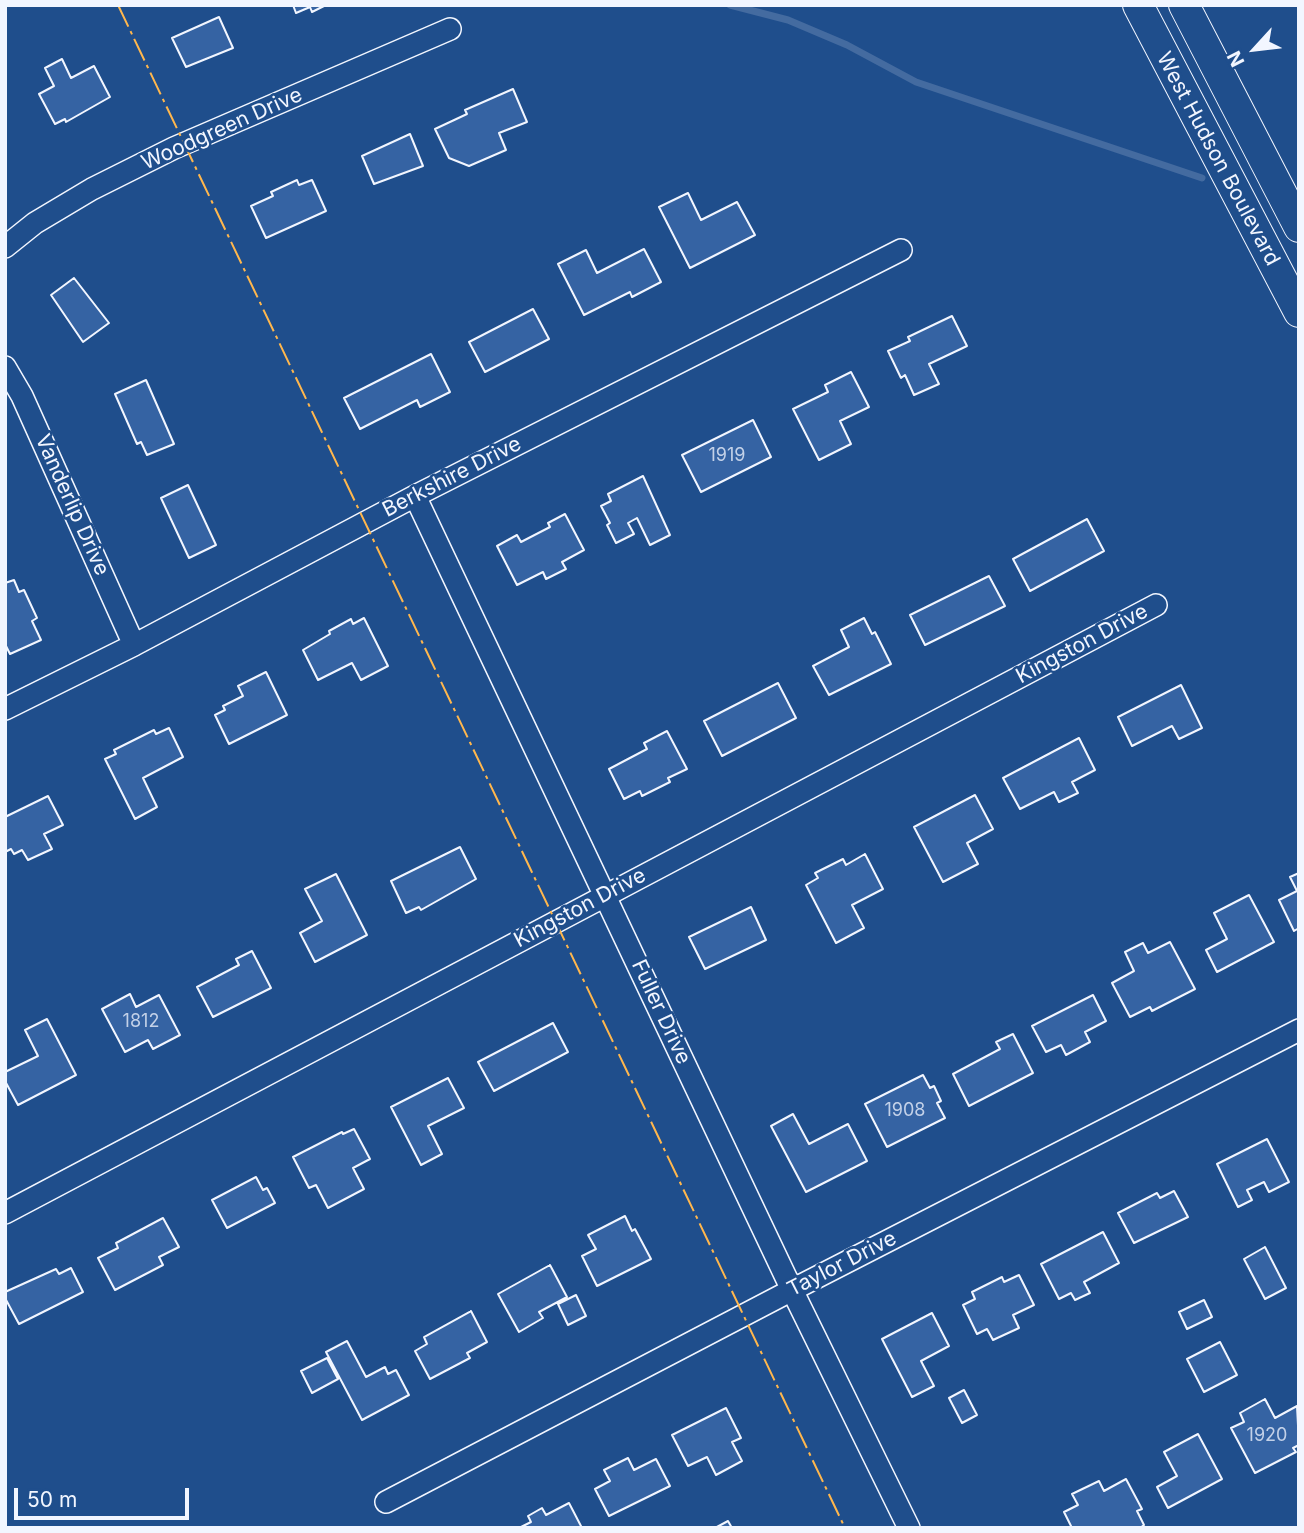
<!DOCTYPE html>
<style>
body{margin:0}
#map{position:relative;width:1304px;height:1533px;overflow:hidden;background:#1f4e8c;font-family:Inter,sans-serif}
canvas{display:block}
.frame{position:absolute;inset:0;border:7px solid #f2f6ff;pointer-events:none}
.north{position:absolute;left:1220px;top:14px;width:70px;height:70px;-webkit-text-stroke:5px #1f4e8c;paint-order:stroke;rotate:243deg;font-size:19px;font-weight:700;line-height:28px;text-align:center;color:#f2f6ff}
.north::after{content:'';display:block;margin:auto;width:24px;height:32px;background:#f2f6ff;clip-path:polygon(50% 0,100% 100%,50% 72%,0 100%)}
.scale{position:absolute;left:14px;top:1488px;width:175px;height:32px;box-sizing:border-box;border:4px solid #f2f6ff;border-top:0;padding-left:9px;font-size:21px;line-height:24px;white-space:nowrap;color:#f2f6ff;-webkit-text-stroke:5px #1f4e8c;paint-order:stroke}
</style>
<div id="map">
<canvas width="1304" height="1533"></canvas>
<div class="frame"></div>
<div class="north">N</div>
<div class="scale">50 m</div>
</div>
<script>
const g = document.querySelector('canvas').getContext('2d');
g.lineJoin = 'round';
function toPath(rows) {
  const path = new Path2D();
  for (const r of rows) {
    path.moveTo(r[0], r[1]);
    for (let i = 2; i < r.length; i += 2) path.lineTo(r[i], r[i + 1]);
  }
  return path;
}
function stroke(path, color, width, dash) {
  g.strokeStyle = color;
  g.lineWidth = width;
  g.lineCap = dash ? 'butt' : 'round';
  g.setLineDash(dash || []);
  g.stroke(path);
}
function fill(path, color) {
  g.fillStyle = color;
  g.fill(path, 'evenodd');
}
function label(font, color, halo, rows, align = 'center') {
  g.font = font + ' Inter,sans-serif';
  g.lineWidth = 5;
  g.setLineDash([]);
  g.textBaseline = 'middle';
  g.strokeStyle = halo;
  g.fillStyle = color;
  for (const [text, x, y, turn = 0] of rows) {
    g.save();
    g.translate(x, y);
    g.rotate((+turn || 0) * Math.PI / 180);
    g.textAlign = isNaN(turn) ? turn : align;
    if (halo) g.strokeText(text, 0, 0);
    g.fillText(text, 0, 0);
    g.restore();
  }
}
const stream = toPath([
 [730,5,788,20,847,45,916,82,1202,178]
]);
const building = toPath([
 [293,5,326,5,312,12,310,7,296,13,293,5],
 [219,17,233,48,186,67,172,38,219,17],
 [62,59,71,78,94,66,110,97,66,122,65,119,55,124,39,94,54,86,45,68,62,59],
 [513,89,527,122,499,133,506,150,469,166,449,158,435,129,467,114,465,110,513,89],
 [410,134,423,166,374,184,362,156,410,134],
 [297,180,299,185,312,180,326,211,266,238,251,206,273,196,271,192,297,180],
 [688,193,701,220,737,202,755,235,690,268,659,207,688,193],
 [644,249,661,282,632,297,630,292,584,315,558,264,586,250,597,273,644,249],
 [74,278,109,323,83,342,51,295,74,278],
 [533,309,549,339,485,372,469,342,533,309],
 [952,316,967,346,929,364,939,384,914,395,905,375,901,378,888,351,910,341,908,337,952,316],
 [431,354,450,392,420,407,417,400,360,429,344,398,431,354],
 [851,372,869,407,840,421,851,444,819,460,793,409,828,392,825,385,851,372],
 [146,380,174,444,147,455,141,442,137,444,115,394,146,380],
 [753,420,771,457,701,492,682,455,753,420],
 [643,476,670,535,650,545,637,518,628,523,634,534,616,543,607,525,610,523,601,506,611,501,608,494,643,476],
 [188,485,216,545,189,558,161,498,188,485],
 [565,514,584,550,562,562,566,569,546,579,543,572,517,585,497,546,517,535,521,542,550,527,548,523,565,514],
 [1087,519,1104,551,1030,591,1013,559,1087,519],
 [989,576,1005,606,925,645,910,615,989,576],
 [14,580,19,592,24,590,37,618,32,621,41,640,10,654,5,644,5,583,14,580],
 [364,618,388,666,361,680,352,663,318,680,303,650,330,634,329,631,351,619,353,624,364,618],
 [864,618,872,634,875,632,891,664,829,695,813,666,849,647,841,630,864,618],
 [266,672,287,715,229,744,215,715,225,710,223,706,243,696,238,686,266,672],
 [778,683,796,718,722,756,704,721,778,683],
 [1181,685,1202,728,1179,739,1172,726,1132,746,1118,717,1181,685],
 [169,728,183,757,143,778,157,807,135,819,105,759,116,754,114,750,154,730,156,734,169,728],
 [667,731,687,769,668,778,670,782,642,796,640,791,624,799,609,769,647,749,644,743,667,731],
 [1079,738,1095,770,1072,782,1078,793,1059,802,1054,792,1020,809,1003,778,1079,738],
 [975,795,993,829,967,843,978,864,943,882,914,827,975,795],
 [48,796,63,825,44,834,52,849,28,860,22,850,14,854,11,849,5,852,5,817,48,796],
 [460,847,476,879,421,910,419,907,406,913,391,881,460,847],
 [865,854,883,889,852,905,864,928,836,943,806,885,818,878,815,873,843,859,846,865,865,854],
 [1299,873,1299,928,1294,931,1279,900,1297,891,1290,877,1299,873],
 [336,874,367,935,315,962,300,933,322,921,305,889,336,874],
 [1249,895,1274,942,1217,972,1206,950,1227,939,1214,913,1249,895],
 [751,907,766,940,705,969,689,937,751,907],
 [1170,942,1195,989,1152,1011,1150,1007,1130,1017,1112,983,1134,971,1125,952,1143,943,1148,953,1170,942],
 [252,951,271,988,213,1017,197,987,239,965,236,959,252,951],
 [130,994,136,1007,159,995,180,1035,153,1049,148,1040,125,1052,102,1009,130,994],
 [1093,995,1106,1021,1085,1032,1090,1042,1066,1055,1061,1045,1046,1052,1032,1026,1093,995],
 [47,1019,76,1075,18,1105,5,1081,5,1072,38,1056,25,1030,47,1019],
 [553,1023,568,1052,494,1091,478,1062,553,1023],
 [1013,1034,1033,1073,969,1106,953,1074,1000,1049,996,1042,1013,1034],
 [923,1075,930,1088,934,1086,941,1101,937,1103,945,1118,887,1147,865,1104,923,1075],
 [448,1078,464,1108,428,1126,442,1154,421,1165,391,1107,448,1078],
 [793,1114,809,1144,848,1124,867,1161,806,1192,771,1126,793,1114],
 [354,1129,370,1159,353,1168,364,1189,328,1208,316,1185,309,1188,293,1157,342,1132,343,1134,354,1129],
 [1267,1139,1289,1182,1269,1192,1264,1182,1247,1190,1252,1200,1238,1207,1217,1164,1267,1139],
 [256,1177,263,1190,267,1188,275,1203,227,1228,212,1200,256,1177],
 [1174,1191,1188,1217,1134,1243,1118,1213,1157,1193,1160,1198,1174,1191],
 [625,1216,632,1231,635,1229,651,1259,597,1286,582,1256,596,1249,588,1235,625,1216],
 [163,1218,179,1247,159,1257,163,1265,115,1290,98,1258,118,1248,116,1243,163,1218],
 [1103,1232,1119,1263,1084,1282,1090,1293,1075,1300,1071,1293,1059,1299,1041,1264,1103,1232],
 [1265,1247,1286,1288,1265,1299,1244,1259,1265,1247],
 [550,1265,567,1297,539,1312,543,1318,519,1332,498,1294,550,1265],
 [71,1268,83,1292,19,1324,5,1298,5,1292,56,1269,59,1274,71,1268],
 [1019,1275,1034,1305,1013,1315,1019,1328,993,1340,987,1329,977,1334,963,1305,975,1299,972,1292,1002,1277,1004,1282,1019,1275],
 [576,1295,586,1316,568,1325,558,1304,576,1295],
 [1204,1300,1212,1317,1187,1329,1179,1312,1204,1300],
 [471,1311,487,1342,467,1353,470,1358,430,1379,415,1351,427,1344,424,1337,471,1311],
 [932,1313,949,1346,921,1361,934,1386,912,1397,882,1339,932,1313],
 [347,1341,366,1377,385,1367,388,1374,396,1370,409,1395,362,1420,326,1352,347,1341],
 [1220,1342,1237,1375,1204,1392,1187,1359,1220,1342],
 [327,1358,338,1379,312,1393,301,1371,327,1358],
 [964,1390,977,1415,962,1423,949,1398,964,1390],
 [1265,1399,1275,1418,1297,1406,1299,1445,1293,1448,1296,1452,1255,1473,1231,1428,1244,1422,1240,1413,1265,1399],
 [726,1408,741,1438,732,1442,742,1461,716,1475,707,1457,688,1466,672,1435,726,1408],
 [1198,1434,1222,1479,1168,1508,1157,1487,1177,1476,1164,1452,1198,1434],
 [628,1458,634,1470,656,1459,670,1486,609,1516,595,1489,610,1481,604,1470,628,1458],
 [1126,1479,1142,1509,1137,1511,1144,1525,1140,1528,1072,1528,1064,1512,1078,1505,1072,1494,1099,1481,1104,1491,1126,1479],
 [569,1503,582,1528,519,1528,531,1522,528,1516,542,1508,546,1515,569,1503],
 [728,1521,732,1528,715,1528,728,1521]
]);
const street = toPath([
 [5,247,35,223,92,189,174,148,450,29],
 [5,367,22,396,134,645],
 [415,496,792,1290,909,1528],
 [5,709,134,645,415,496,901,250],
 [5,1213,1156,605],
 [386,1502,792,1290,1299,1030]
]);
const secondary = toPath([
 [1138,5,1299,312],
 [1184,5,1299,227]
]);
const power = toPath([
 [118,5,845,1528]
]);
const numberNames = [
 ["1919",727,456],
 ["1812",141,1022],
 ["1908",905,1111],
 ["1920",1267,1436]
];
const streetNames = [
 ["Woodgreen Drive",222,129,-24],
 ["West Hudson Boulevard",1218,159,62],
 ["Berkshire Drive",452,477,-27],
 ["Vanderlip Drive",72,505,66],
 ["Kingston Drive",1082,644,-28],
 ["Kingston Drive",580,908,-28],
 ["Fuller Drive",661,1012,65],
 ["Taylor Drive",842,1264,-27]
];
stroke(stream, '#446ba0', 7);
fill(building, '#3563a3');
stroke(building, '#f2f6ff', 2);
stroke(street, '#f2f6ff', 24);
stroke(secondary, '#f2f6ff', 32);
stroke(street, '#1f4e8c', 21);
stroke(secondary, '#1f4e8c', 30);
stroke(power, '#ffb74d', 2, [24, 5, 3.5, 5]);
label('18px', '#c3d1e8', null, numberNames);
label('21px', '#f2f6ff', '#1f4e8c', streetNames);
</script>
